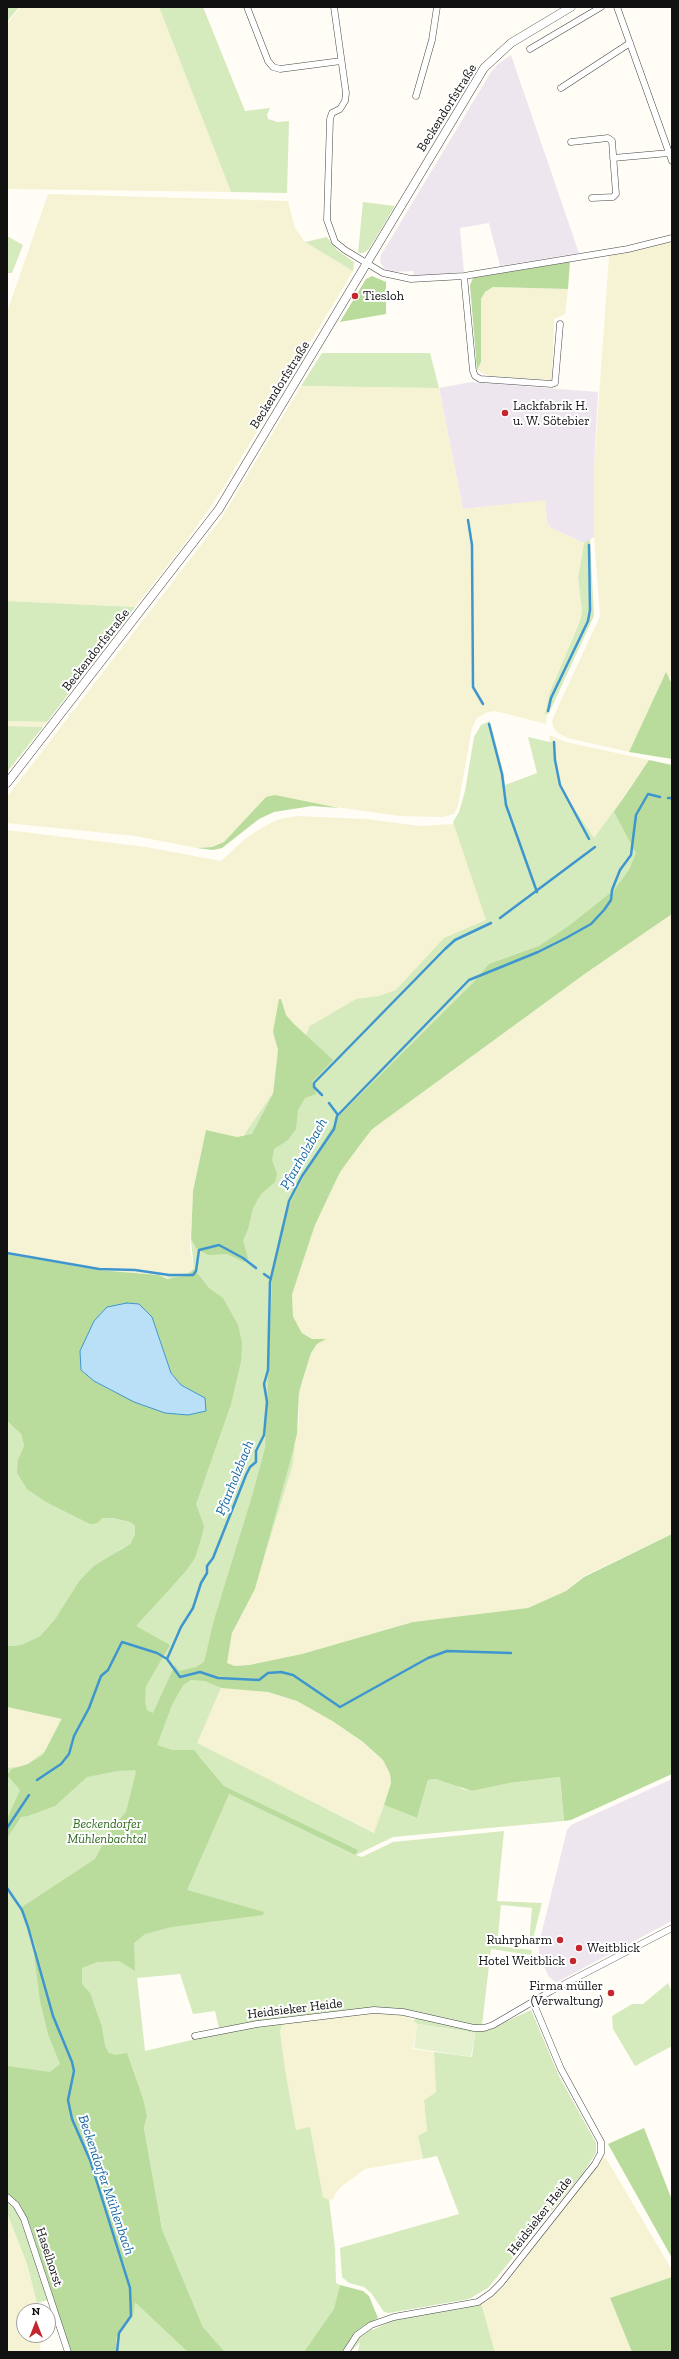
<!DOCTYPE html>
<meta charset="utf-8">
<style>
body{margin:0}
#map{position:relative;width:679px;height:2359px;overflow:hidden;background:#fffdf5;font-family:"Zilla Slab",serif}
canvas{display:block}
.frame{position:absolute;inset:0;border:8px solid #111;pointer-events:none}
.north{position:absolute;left:16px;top:2303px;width:40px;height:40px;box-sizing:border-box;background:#fff;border:1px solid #a0a0a0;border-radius:50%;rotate:0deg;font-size:11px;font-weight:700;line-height:16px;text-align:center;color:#111}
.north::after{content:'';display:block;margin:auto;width:14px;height:18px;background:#c4262e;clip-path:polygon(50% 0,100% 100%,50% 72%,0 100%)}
</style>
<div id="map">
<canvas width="679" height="2359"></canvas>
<div class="frame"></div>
<div class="north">N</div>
</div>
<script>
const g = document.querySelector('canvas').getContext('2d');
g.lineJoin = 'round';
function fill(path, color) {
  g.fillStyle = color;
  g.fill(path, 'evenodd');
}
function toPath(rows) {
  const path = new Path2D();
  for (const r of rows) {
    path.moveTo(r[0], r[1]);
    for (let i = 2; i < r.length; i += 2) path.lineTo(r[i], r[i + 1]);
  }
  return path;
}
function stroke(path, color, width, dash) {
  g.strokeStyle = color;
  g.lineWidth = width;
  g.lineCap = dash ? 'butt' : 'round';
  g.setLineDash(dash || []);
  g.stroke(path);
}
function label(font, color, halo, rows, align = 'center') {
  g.font = font + ' "Zilla Slab",serif';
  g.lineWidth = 4;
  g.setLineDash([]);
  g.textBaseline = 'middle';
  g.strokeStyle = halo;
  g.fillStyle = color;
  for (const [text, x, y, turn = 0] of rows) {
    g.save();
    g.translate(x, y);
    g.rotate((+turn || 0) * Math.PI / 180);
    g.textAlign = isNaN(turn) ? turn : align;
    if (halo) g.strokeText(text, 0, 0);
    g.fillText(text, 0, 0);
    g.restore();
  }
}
const industrial = toPath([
 [511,55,579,253,500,266,489,223,460,228,464,272,413,276,414,271,394,272,385,269,380,262,381,255,491,72,498,64],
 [471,382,598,392,594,467,594,537,584,543,551,528,547,523,545,501,463,509,439,388],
 [672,1779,672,1921,557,1982,554,1981,549,1977,543,1965,539,1954,539,1943,567,1830,571,1825]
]);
const farmland = toPath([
 [20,7,159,7,231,192,7,189,7,24],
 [48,194,288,201,295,228,305,242,353,271,220,493,185,543,135,607,7,601,7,312],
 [672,241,672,677,668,678,666,673,629,752,568,738,558,733,553,727,552,720,600,616,594,537,594,467,609,256],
 [493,287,568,289,565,314,554,319,552,380,489,376,477,370,481,362,481,299,485,292],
 [301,386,439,388,463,509,545,500,547,523,551,528,584,543,578,578,582,611,580,621,549,694,546,724,495,711,488,712,477,718,472,728,458,806,454,814,443,817,399,816,266,797,224,842,212,847,197,848,135,836,7,823,7,797,221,519],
 [7,721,47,722,43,727,7,726],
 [549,735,566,742,649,760,622,799,596,844,536,889,551,760],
 [297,816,367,819,420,826,454,824,493,923,333,1060,307,1038,286,1015,283,1008,273,1032,278,1050,273,1094,252,1134,237,1137,206,1130,193,1191,190,1248,194,1269,188,1275,167,1279,159,1275,98,1270,7,1254,7,830,146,847,221,861,246,838,263,827,279,819],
 [672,914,672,1534,584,1576,566,1591,528,1608,413,1622,302,1654,249,1665,235,1666,227,1663,232,1633,255,1589,299,1422,299,1393,311,1353,317,1344,325,1339,312,1339,302,1333,293,1317,292,1294,315,1225,340,1172,371,1130,586,973],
 [236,1687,268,1692,297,1701,334,1722,363,1742,383,1760,390,1774,391,1783,375,1833,196,1744,221,1688],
 [7,1707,62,1719,43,1755,7,1775],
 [373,2013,402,2014,413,2020,417,2024,413,2049,434,2052,436,2092,424,2100,427,2132,418,2136,423,2159,365,2169,341,2187,335,2194,334,2199,329,2200,323,2198,310,2128,296,2130,285,2069,280,2032,282,2023],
 [602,2158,606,2158,672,2270,672,2277,610,2298,632,2352,495,2352,481,2303,487,2301,505,2285],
 [7,2213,27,2264,39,2311,24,2311,24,2335,41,2335,40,2352,7,2352]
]);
const green = toPath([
 [7,7,19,7,7,22],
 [159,7,203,7,245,111,270,108,267,115,268,119,278,122,289,121,287,193,231,192],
 [363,202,395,206,369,249,363,253,358,253],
 [7,236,23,245,12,273,7,273],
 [327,237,337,250,354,262,353,271,305,242],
 [322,353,430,353,439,388,301,386],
 [590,539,594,616,549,713,545,715,549,694,580,621,582,611,578,578,584,543],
 [7,601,135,607,47,722,7,721],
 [490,721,504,775,505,785,537,773,528,737,554,743,558,777,562,790,594,838,627,793,672,887,376,1125,350,1156,332,1186,310,1237,292,1295,292,1314,297,1324,286,1450,295,1445,292,1467,254,1590,232,1618,215,1685,221,1688,197,1743,374,1833,384,1805,417,1818,428,1780,436,1779,451,1782,463,1789,472,1791,510,1783,560,1777,564,1821,393,1837,356,1855,362,1857,393,1842,504,1831,497,1901,542,1903,532,1943,529,1943,532,1908,501,1905,497,1946,532,1950,531,1955,491,1949,482,2025,477,2026,402,2010,256,2022,219,2028,215,2011,193,2014,180,1974,137,1978,145,2051,234,2030,282,2023,280,2032,285,2069,296,2130,310,2127,323,2197,329,2200,335,2248,336,2283,340,2285,335,2308,369,2321,373,2330,400,2317,481,2303,495,2352,358,2352,360,2342,350,2352,225,2352,203,2327,162,2229,144,2128,147,2116,127,2055,156,2226,207,2338,219,2352,76,2352,30,2209,7,2190,7,1768,25,1766,45,1751,220,1403,192,1282,164,1277,185,1274,194,1270,191,1239,196,1248,246,1132,289,1070,310,1026,356,999,379,996,396,990,444,938,486,920,453,822,459,812,465,791,474,737,481,725],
 [196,1752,224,1786,357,1850,355,1855,229,1794,228,1796],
 [7,726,43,727,7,772],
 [7,1421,21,1434,24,1446,18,1459,98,1523,101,1518,113,1518,130,1522,135,1526,135,1534,130,1544,121,1549,79,1581,55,1619,40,1636,21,1645,7,1646],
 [668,1983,672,1992,672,2046,635,2066,613,2029,612,2016,632,2004,643,2004],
 [531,2010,559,2076,596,2143,596,2153,583,2173,488,2288,469,2299,389,2313,384,2312,371,2293,364,2287,349,2283,342,2277,340,2248,459,2214,437,2156,423,2159,418,2136,427,2131,424,2100,436,2092,434,2052,472,2057,475,2033,417,2024,413,2020,420,2018,476,2030,488,2030],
 [7,2200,20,2215,48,2300,37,2303,27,2264,7,2213]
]);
const forest = toPath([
 [570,262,568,289,493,287,485,292,481,299,481,362,477,370,470,285,473,278],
 [372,276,386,282,386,314,340,322,366,279],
 [666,672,672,684,672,759,629,752],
 [649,760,672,765,672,914,586,973,371,1130,340,1172,315,1225,292,1294,293,1317,302,1333,312,1339,326,1339,317,1344,311,1353,302,1382,299,1393,297,1434,290,1462,255,1589,232,1633,227,1663,235,1666,249,1665,302,1654,413,1622,528,1608,566,1591,584,1577,672,1534,672,1774,571,1820,564,1821,560,1777,510,1783,472,1791,436,1779,428,1780,417,1818,384,1805,391,1783,390,1774,383,1760,363,1742,334,1722,297,1701,268,1692,221,1688,205,1681,191,1680,183,1685,172,1705,157,1745,172,1750,194,1750,224,1786,358,1850,355,1855,229,1794,187,1890,264,1912,263,1915,171,1927,145,1934,134,1943,135,1971,119,1961,97,1962,82,1968,82,1984,90,1993,102,2027,105,2046,109,2053,116,2055,127,2053,143,2099,147,2116,144,2128,162,2229,203,2327,225,2352,188,2352,135,2302,133,2315,122,2328,116,2338,116,2352,71,2352,31,2229,21,2206,7,2193,7,2066,50,2072,60,2064,48,2034,40,2001,34,1953,37,1951,22,1907,95,1859,109,1832,126,1812,136,1772,135,1770,117,1771,87,1777,55,1806,28,1816,21,1817,7,1838,7,1819,20,1790,7,1775,12,1769,28,1764,43,1755,62,1719,7,1707,7,1646,21,1645,40,1636,55,1619,79,1581,94,1566,130,1544,135,1534,135,1526,130,1522,113,1518,102,1518,98,1523,90,1524,46,1502,27,1489,17,1473,18,1459,24,1446,21,1434,7,1421,7,1254,98,1270,159,1275,167,1279,188,1275,194,1269,209,1288,223,1298,238,1325,242,1343,241,1361,231,1404,196,1504,204,1526,201,1539,195,1558,185,1572,136,1626,170,1645,146,1686,145,1702,147,1710,153,1713,175,1665,179,1671,196,1667,204,1662,214,1620,253,1493,265,1448,272,1282,276,1254,281,1229,291,1201,311,1162,339,1116,473,983,489,964,539,946,570,925,614,890,629,870,636,853,614,812],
 [152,1317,171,1373,181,1385,205,1398,111,1390,94,1381,81,1370,80,1351,94,1321],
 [275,795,339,808,312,806,274,812,259,819,222,848,213,850,197,848,212,847,224,842,266,797],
 [279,999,281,999,286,1015,294,1024,333,1060,312,1082,316,1094,305,1098,298,1110,296,1129,288,1140,274,1149,272,1160,277,1174,275,1182,261,1194,253,1208,248,1229,243,1241,248,1258,244,1262,227,1254,208,1255,196,1248,191,1239,193,1191,206,1130,237,1137,252,1134,273,1094,278,1050,273,1032],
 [644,2128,672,2200,672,2258,608,2144],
 [672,2277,672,2352,632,2352,610,2298],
 [340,2285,363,2291,369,2296,378,2318,360,2328,341,2352,304,2352,334,2309]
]);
const pitch = toPath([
 [417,2024,475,2033,471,2057,414,2048]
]);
const water = toPath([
 [127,1303,139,1304,152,1317,171,1373,181,1385,205,1398,206,1411,188,1415,165,1413,134,1402,94,1381,81,1370,80,1351,94,1321,107,1307,127,1303]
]);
const stream = toPath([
 [468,520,472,545,473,687,483,704],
 [548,711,551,698,588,621,590,610,589,545],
 [489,724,502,774,506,805,537,892],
 [554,742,555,760,560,785,589,839],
 [668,798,672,798],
 [500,918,595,847],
 [322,1095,314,1087,314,1083,445,949,455,940,491,923],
 [329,1103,338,1115],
 [7,1253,99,1269,135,1270,169,1275,193,1275,196,1271,199,1250,219,1245,243,1258,256,1268],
 [264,1274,271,1279],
 [167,1659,181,1627,193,1608,201,1583,207,1573,207,1566,213,1558,246,1475,250,1467,256,1462,256,1451,264,1435,267,1402,264,1384,268,1370,270,1282,289,1201,302,1176,334,1129,337,1116,469,980,538,952,566,938,591,924,604,910,611,900,612,890,620,870,631,855,636,815,648,794,660,797],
 [37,1780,61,1764,69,1754,74,1736,89,1708,101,1676,108,1670,122,1642,157,1653,167,1659,180,1677,200,1672,218,1678,259,1680,268,1673,281,1672,293,1675,340,1707,428,1658,447,1651,511,1653],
 [7,1828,29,1795],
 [7,1888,22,1910,28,1927,53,2016,72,2062,74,2071,68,2100,72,2119,90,2160,130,2288,131,2316,119,2333,117,2352]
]);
const minor = toPath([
 [247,7,268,61,273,67,280,69,341,61],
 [334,7,346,93,345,101,340,109,332,113,330,119,327,220,335,242,345,250,383,273,411,279,464,276,628,249,672,238],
 [617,7,672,161],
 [530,49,601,7],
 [561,88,630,43],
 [416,96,432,40,437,7],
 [571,142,608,138,612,141,616,194,613,197,592,198],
 [613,158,669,153],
 [464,276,473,371,475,376,480,379,552,384,555,383,560,324],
 [195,2036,257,2024,374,2010,403,2012,474,2028,484,2028,493,2025,551,1991,672,1928],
 [7,2197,16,2205,24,2219,68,2352],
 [346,2352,357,2335,371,2325,394,2317,478,2302,491,2293,501,2283,595,2164,601,2153,601,2142,561,2069,533,2002]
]);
const tertiary = toPath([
 [7,783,219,509,484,68,511,43,571,7]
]);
const markers = [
 [355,296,4,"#c4262e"],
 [505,413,4,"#c4262e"],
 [560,1940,4,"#c4262e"],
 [579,1948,4,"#c4262e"],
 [573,1961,4,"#c4262e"],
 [611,1993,4,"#c4262e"]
];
const streetNames = [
 ["Beckendorfstraße",447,108,-58],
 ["Beckendorfstraße",280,385,-58],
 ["Beckendorfstraße",96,650,-52],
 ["Heidsieker Heide",295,2009,-7],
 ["Heidsieker Heide",540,2216,-52],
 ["Haselhorst",49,2257,72]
];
const poiNames = [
 ["Tiesloh",363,296],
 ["Lackfabrik H.",513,406],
 ["u. W. Sötebier",513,421],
 ["Ruhrpharm",552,1940,"right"],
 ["Weitblick",587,1948],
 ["Hotel Weitblick",565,1961,"right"],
 ["Firma müller",603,1986,"right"],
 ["(Verwaltung)",603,2001,"right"]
];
const parkNames = [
 ["Beckendorfer",107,1824],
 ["Mühlenbachtal",107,1839]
];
const waterNames = [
 ["Pfarrholzbach",304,1154,-60],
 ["Pfarrholzbach",235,1478,-68],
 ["Beckendorfer Mühlenbach",106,2185,71]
];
fill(industrial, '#eee6ef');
fill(farmland, '#f6f3d4');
fill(green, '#d5ebbd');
fill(forest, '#b9dc9c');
fill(pitch, '#e6f2cf');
fill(water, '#b9e0f7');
stroke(water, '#3f96cf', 1);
stroke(stream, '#3f96cf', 2.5);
stroke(minor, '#444', 7);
stroke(tertiary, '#444', 9);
stroke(minor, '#fff', 6);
stroke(tertiary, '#fff', 8);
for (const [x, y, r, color] of markers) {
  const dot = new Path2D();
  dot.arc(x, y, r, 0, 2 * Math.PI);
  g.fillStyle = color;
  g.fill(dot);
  stroke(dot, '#fff', 1.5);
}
label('13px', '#111', '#fff', streetNames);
label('13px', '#111', '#fff', poiNames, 'left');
label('italic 13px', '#2f6b1f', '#fff', parkNames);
label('italic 14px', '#1768a6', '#fff', waterNames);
</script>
